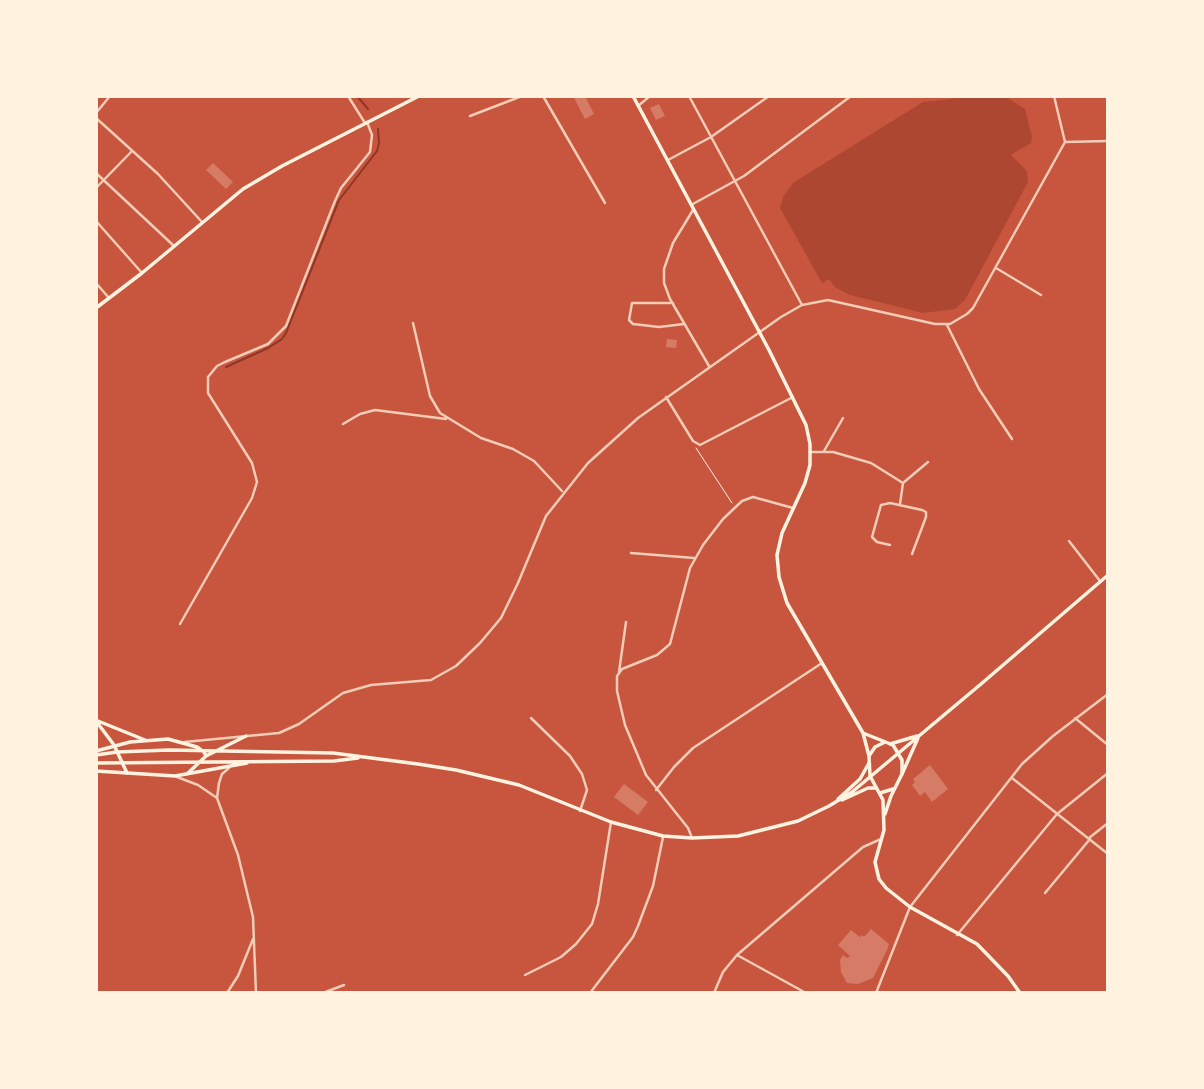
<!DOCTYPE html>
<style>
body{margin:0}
#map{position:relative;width:1204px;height:1089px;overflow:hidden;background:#c8553d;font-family:Karla,sans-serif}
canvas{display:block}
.frame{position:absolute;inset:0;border:98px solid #fff3e0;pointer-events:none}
</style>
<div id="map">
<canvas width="1204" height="1089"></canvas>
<div class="frame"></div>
</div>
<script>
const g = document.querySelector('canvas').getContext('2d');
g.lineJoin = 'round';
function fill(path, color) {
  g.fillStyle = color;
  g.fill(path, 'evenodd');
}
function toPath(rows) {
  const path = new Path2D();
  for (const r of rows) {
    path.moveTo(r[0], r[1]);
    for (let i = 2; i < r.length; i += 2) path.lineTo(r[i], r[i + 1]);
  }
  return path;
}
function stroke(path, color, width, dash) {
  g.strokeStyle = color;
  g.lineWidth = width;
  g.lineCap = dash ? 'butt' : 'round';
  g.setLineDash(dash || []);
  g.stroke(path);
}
const green = toPath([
 [980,96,1005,96,1025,109,1032,137,1031,143,1011,155,1027,171,1028,182,965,300,955,309,923,313,850,295,835,287,829,279,822,283,780,208,783,197,793,183,923,102]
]);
const stream = toPath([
 [357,96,368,109],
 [226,367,268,348,282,339,286,333,339,200,377,151,379,143,378,129]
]);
const building = toPath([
 [573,96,585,96,594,114,585,119],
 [659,104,665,116,656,120,650,108],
 [213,163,233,182,226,189,206,170],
 [667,339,677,340,676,348,666,347],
 [930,765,948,789,932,802,925,792,920,796,912,785,915,782,913,779],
 [624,784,648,802,638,815,614,797],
 [871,929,889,944,887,950,873,978,858,984,847,983,841,972,840,960,843,955,847,958,850,956,838,945,851,930,860,937,862,935,864,937]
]);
const path = toPath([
 [696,448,732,503]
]);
const minor = toPath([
 [348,96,365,123],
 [543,96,605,203],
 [689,96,802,305],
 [638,106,650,96],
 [96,113,110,96],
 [470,116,522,96],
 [96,118,158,174,202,222],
 [1065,142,1108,141],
 [668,160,711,137,769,96],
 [96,173,174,246],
 [96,188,132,151],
 [691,205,744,176,851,96],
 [693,210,673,243,664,269,664,283,670,299,709,366],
 [96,221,142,273],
 [996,268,1041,295],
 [96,283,109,298],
 [673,303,632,303,629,320,633,324,659,327,684,324],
 [413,323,430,396,440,413,481,438,513,449,534,461,562,491],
 [947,325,979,389,1012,439],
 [666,397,693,441,700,445,793,397],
 [343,424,360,414,375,410,446,419],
 [824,451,843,418],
 [810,452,833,452,871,463,903,483],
 [903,483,928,462],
 [900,504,903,483],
 [1069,541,1100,581],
 [890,545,877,542,872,537,881,505,890,503,922,510,926,512,926,517,912,554],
 [631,553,694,558],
 [180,624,252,498,257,482,252,463,208,393,208,377,217,366,225,362,268,344,286,326,335,201,341,188,370,152,372,135,367,122],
 [619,672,626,622],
 [531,718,570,756,582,774,587,790,580,811],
 [1075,718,1108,745],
 [184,742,279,733,299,724,343,693,371,685,431,680,456,666,480,643,501,618,518,583,546,516,588,463,638,418,781,317,802,305,828,300,935,324,950,324,967,314,973,308,1065,142,1054,96],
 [229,768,222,774,219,783,217,798,238,855,253,917,256,993],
 [177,777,198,785,217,798],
 [1012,778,1108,854],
 [656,790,674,767,693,748,822,663],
 [692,838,688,828,646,775,625,725,617,691,617,676,622,669,657,655,670,644,690,568,703,545,723,519,742,501,753,497,793,508],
 [1089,838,1108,823],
 [1045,893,1090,839],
 [910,907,1022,764,1053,736,1108,694],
 [957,935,1057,814,1108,773],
 [737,955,806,993],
 [525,975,561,957,576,944,592,924,598,904,611,822],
 [227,993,238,976,253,939],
 [323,993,344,985],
 [590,993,633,937,638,926,653,886,663,837],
 [714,993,723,972,737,955,863,847,881,839]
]);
const tertiary = toPath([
 [876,993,910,907]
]);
const secondary = toPath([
 [633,96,769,350,806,425,810,444,810,465,805,483,782,533,777,555,779,577,787,603,863,733,869,756,870,776,883,800,884,830,875,862,879,879,886,888,910,907,977,944,1008,976,1020,993],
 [96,308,142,273,243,189,282,166,419,96],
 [96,721,114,745,127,773],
 [98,721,145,740],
 [863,733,893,745,902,760,902,774,891,796,885,814],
 [869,756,875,747,885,742],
 [880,793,893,789]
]);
const primary = toPath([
 [890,744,917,736],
 [96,751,130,742,168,739,197,747,204,752,206,756],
 [96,755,117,752,169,750,333,753,418,764,456,770,519,785,611,822,663,836,692,838,738,836,798,821,829,806,852,792,981,684,1108,575],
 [96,763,334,761,358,758],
 [96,771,175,776,247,763],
 [187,774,206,756,246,736],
 [902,774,918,738],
 [838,799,860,779,869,763],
 [842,800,868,788,876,788]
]);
fill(green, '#ae4732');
stroke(stream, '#8f3625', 2);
fill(building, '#d67c66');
stroke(path, '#fff3e0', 1);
stroke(minor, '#f1ccb7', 2.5);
stroke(tertiary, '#f1ccb7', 2.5);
stroke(secondary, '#fff3e0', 3.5);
stroke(primary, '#fff3e0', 3.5);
</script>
